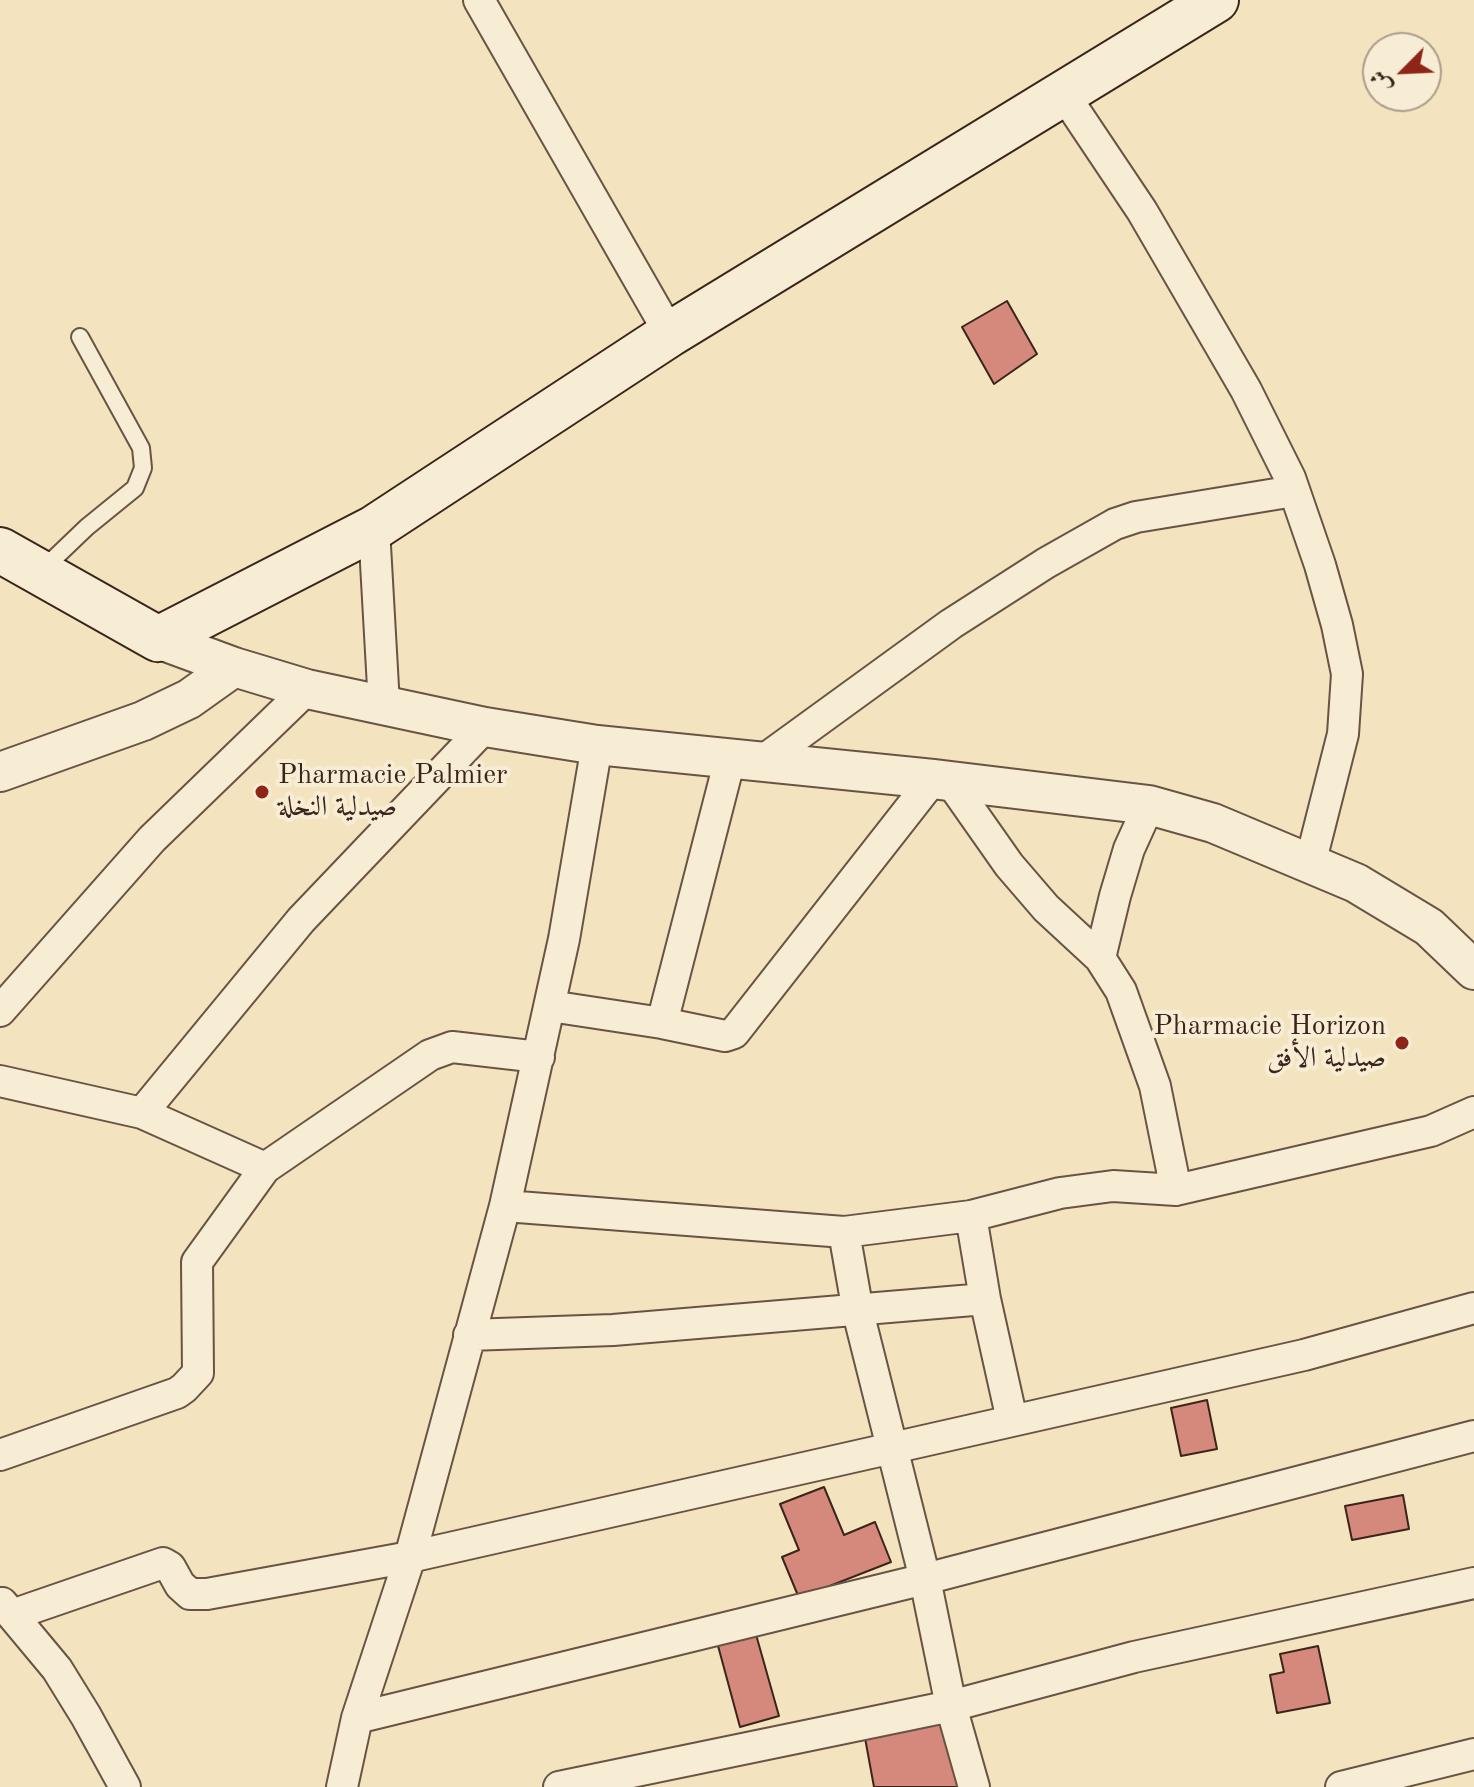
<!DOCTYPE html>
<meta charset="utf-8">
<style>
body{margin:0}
#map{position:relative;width:1474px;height:1787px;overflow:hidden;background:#f3e3bf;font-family:"Old Standard TT",Amiri,serif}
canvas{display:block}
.north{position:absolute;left:1362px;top:32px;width:80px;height:80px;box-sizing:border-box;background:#f7edd5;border:2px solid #ac9d8b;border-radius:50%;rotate:246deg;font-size:22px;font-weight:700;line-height:32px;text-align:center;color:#3b251b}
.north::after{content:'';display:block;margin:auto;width:28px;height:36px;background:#8f2418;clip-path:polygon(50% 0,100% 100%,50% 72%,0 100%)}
</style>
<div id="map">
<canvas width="1474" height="1787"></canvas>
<div class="north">ش</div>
</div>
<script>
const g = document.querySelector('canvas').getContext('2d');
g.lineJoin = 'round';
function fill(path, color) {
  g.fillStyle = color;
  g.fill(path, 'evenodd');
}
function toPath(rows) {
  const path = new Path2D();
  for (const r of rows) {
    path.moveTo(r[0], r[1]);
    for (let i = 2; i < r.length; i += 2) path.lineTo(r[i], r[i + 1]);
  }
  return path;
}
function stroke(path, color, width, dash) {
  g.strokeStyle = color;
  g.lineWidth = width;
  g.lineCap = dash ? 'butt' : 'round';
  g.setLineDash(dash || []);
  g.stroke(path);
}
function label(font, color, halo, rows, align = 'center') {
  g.font = font + ' "Old Standard TT",Amiri,serif';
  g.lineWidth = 8;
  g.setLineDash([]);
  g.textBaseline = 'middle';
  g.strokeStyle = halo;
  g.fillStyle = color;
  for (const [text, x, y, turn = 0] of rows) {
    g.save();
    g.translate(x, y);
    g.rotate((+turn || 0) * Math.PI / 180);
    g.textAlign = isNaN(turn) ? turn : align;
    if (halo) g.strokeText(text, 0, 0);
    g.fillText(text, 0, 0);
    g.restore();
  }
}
const building = toPath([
 [1007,301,1037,354,994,384,962,327,1007,301],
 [1207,1400,1217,1449,1181,1456,1171,1408,1207,1400],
 [824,1487,844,1535,875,1522,891,1562,799,1598,782,1557,799,1550,780,1504,824,1487],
 [1403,1495,1409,1529,1352,1540,1345,1506,1403,1495],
 [714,1631,755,1631,779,1716,740,1727,714,1631],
 [1318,1646,1330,1703,1277,1713,1270,1675,1284,1672,1280,1654,1318,1646],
 [947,1712,960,1787,874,1787,863,1727,947,1712]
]);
const service = toPath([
 [40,572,87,527,135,488,143,468,141,448,80,337]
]);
const minor = toPath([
 [479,0,670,334],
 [1063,93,1142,211,1246,390,1290,478,1320,565,1337,625,1347,674,1343,734,1310,864],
 [374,528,384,705],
 [761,762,951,624,1046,563,1115,524,1136,517,1294,491],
 [950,781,1009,865,1046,908,1100,958,1121,991,1155,1086,1176,1190],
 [1100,958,1115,896,1129,849,1149,805],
 [550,1006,662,1023,730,759],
 [0,1011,152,839,307,689],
 [662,1023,725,1036,734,1033,933,779],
 [0,1081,142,1113,265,1168],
 [142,1113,301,920,485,727],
 [505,1206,844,1232,971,1216,1060,1193,1113,1186,1176,1190,1431,1131,1474,1112],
 [971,1216,985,1299,1012,1420],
 [844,1232,858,1312,925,1579,951,1706,974,1787],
 [469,1335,613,1330,985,1299],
 [0,1455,177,1393,184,1388,198,1373,197,1262,265,1168,430,1055,452,1047,539,1057],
 [2,1603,57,1669,86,1716,125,1787],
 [12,1615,163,1563,170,1567,180,1585,190,1594,207,1594,410,1557,1304,1355,1474,1308],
 [357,1718,925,1579,1474,1436],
 [342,1787,357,1718,410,1557,505,1206,564,939,597,745],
 [559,1787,951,1706,1134,1657,1474,1583],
 [1341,1787,1474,1754]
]);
const tertiary = toPath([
 [158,639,234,667,307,689,485,727,597,745,933,779,1149,805,1213,823,1356,883,1429,927,1474,970],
 [0,772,143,721,189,699,234,667]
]);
const secondary = toPath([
 [0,550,158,639,374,528,670,334,1216,0]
]);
const markers = [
 [262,792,8,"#8f2418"],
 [1402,1043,8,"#8f2418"]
];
const poiNames = [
 ["Pharmacie Palmier",278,776],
 ["صيدلية النخلة",278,808],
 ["Pharmacie Horizon",1386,1027,"right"],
 ["صيدلية الأفق",1386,1059,"right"]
];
fill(building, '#d5897d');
stroke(building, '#3b251b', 2);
stroke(service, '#695444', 20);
stroke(minor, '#695444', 34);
stroke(tertiary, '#695444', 42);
stroke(secondary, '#3b251b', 48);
stroke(service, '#f7edd5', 16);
stroke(minor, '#f7edd5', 30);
stroke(tertiary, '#f7edd5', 38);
stroke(secondary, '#f7edd5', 44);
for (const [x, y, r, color] of markers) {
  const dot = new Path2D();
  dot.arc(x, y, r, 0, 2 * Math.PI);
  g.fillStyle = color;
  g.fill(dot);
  stroke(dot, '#f7edd5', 3);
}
label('28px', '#3b251b', '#f7edd5', poiNames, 'left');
</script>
